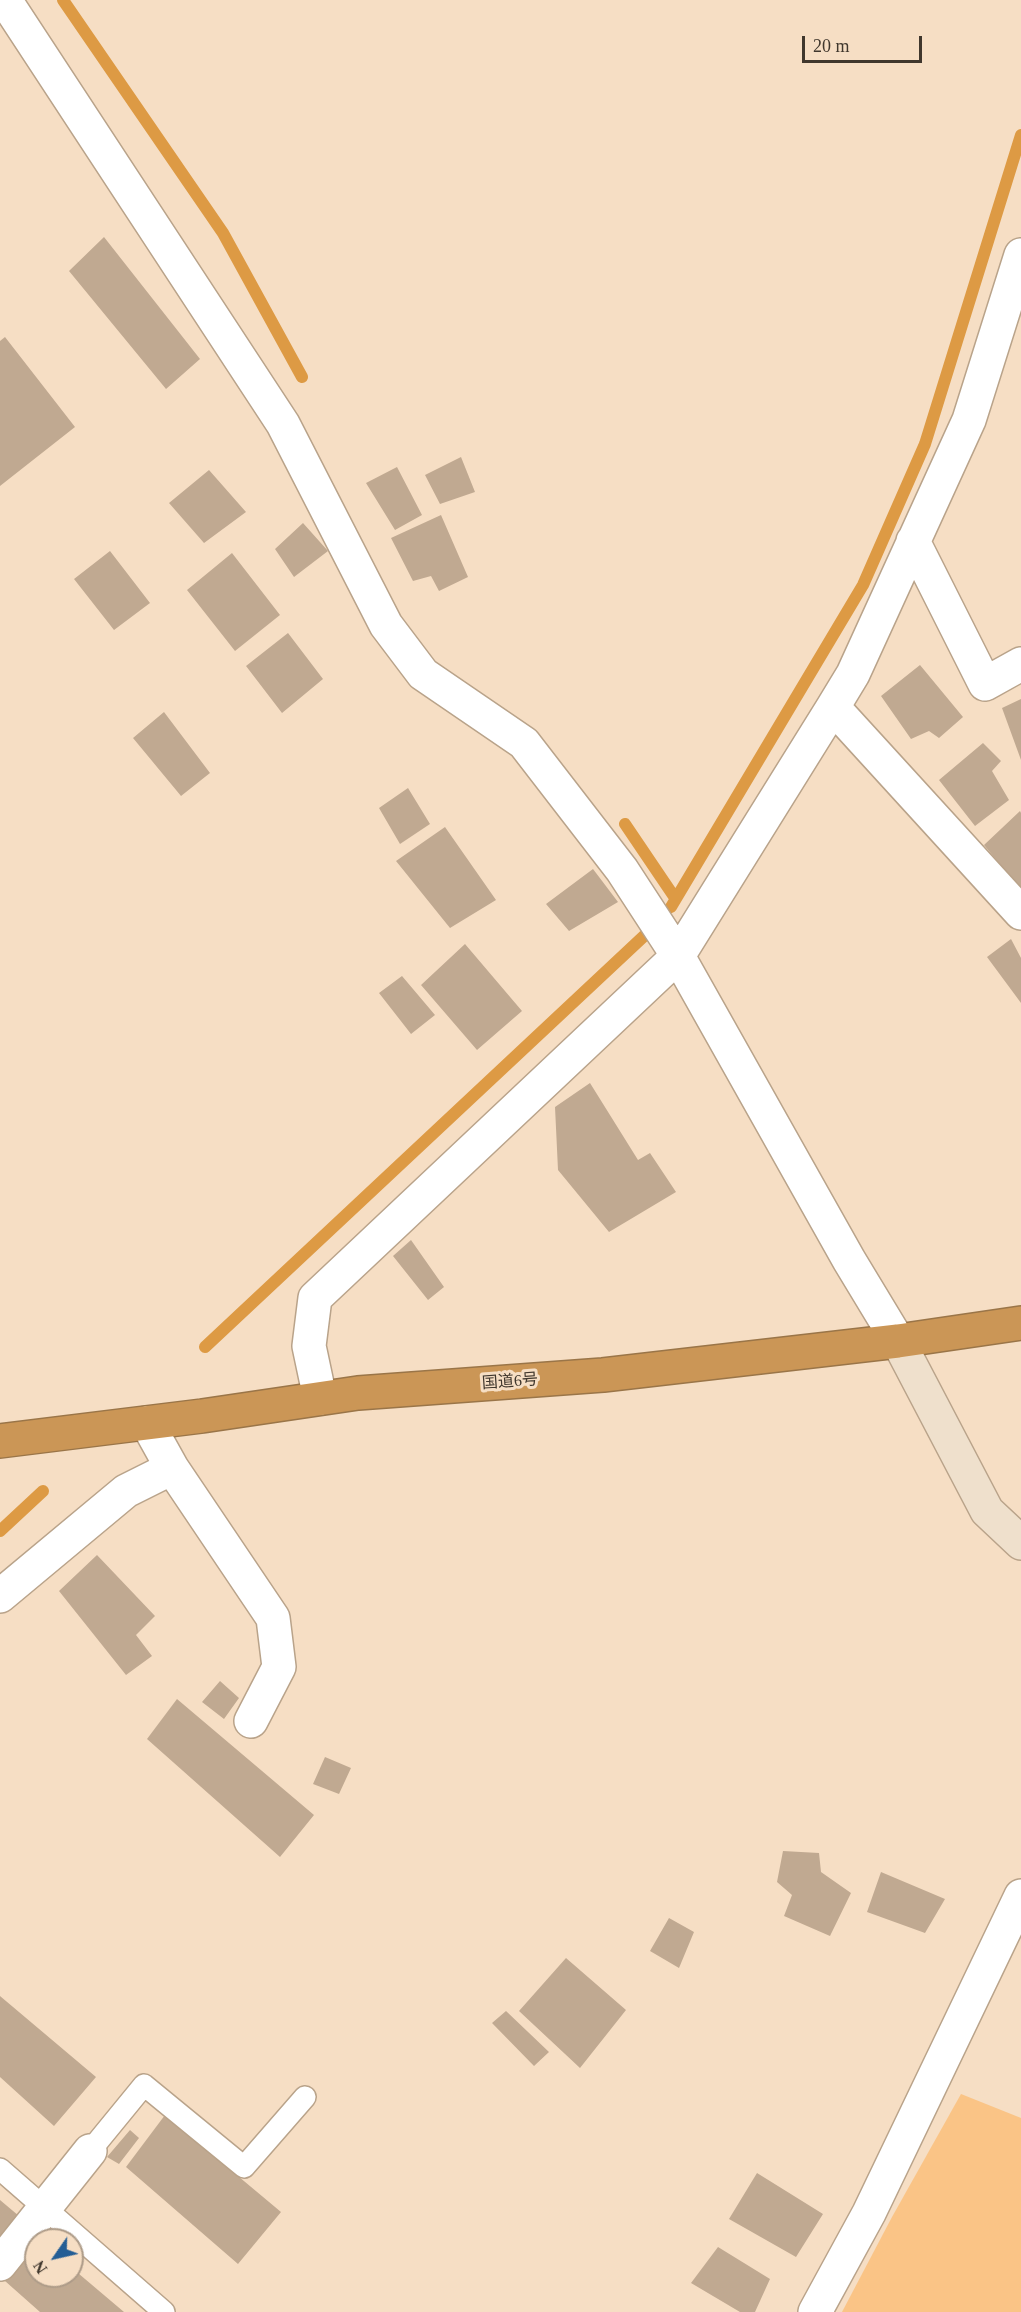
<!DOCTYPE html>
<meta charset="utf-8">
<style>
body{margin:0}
#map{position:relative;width:1021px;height:2312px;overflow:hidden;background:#f6dec4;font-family:"Times New Roman",serif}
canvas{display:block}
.north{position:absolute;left:24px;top:2228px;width:60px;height:60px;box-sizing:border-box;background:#f6dec4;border:2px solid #ad9b88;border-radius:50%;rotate:236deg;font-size:16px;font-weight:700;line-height:24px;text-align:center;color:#40372d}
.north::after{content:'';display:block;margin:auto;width:21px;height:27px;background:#245e95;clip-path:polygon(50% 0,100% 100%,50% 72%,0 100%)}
.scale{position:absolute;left:802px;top:36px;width:120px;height:27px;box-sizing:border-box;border:3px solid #40372d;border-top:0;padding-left:8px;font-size:18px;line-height:21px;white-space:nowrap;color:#40372d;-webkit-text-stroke:4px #f6dec4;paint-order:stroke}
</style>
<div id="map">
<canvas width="1021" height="2312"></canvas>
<div class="north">N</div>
<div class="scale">20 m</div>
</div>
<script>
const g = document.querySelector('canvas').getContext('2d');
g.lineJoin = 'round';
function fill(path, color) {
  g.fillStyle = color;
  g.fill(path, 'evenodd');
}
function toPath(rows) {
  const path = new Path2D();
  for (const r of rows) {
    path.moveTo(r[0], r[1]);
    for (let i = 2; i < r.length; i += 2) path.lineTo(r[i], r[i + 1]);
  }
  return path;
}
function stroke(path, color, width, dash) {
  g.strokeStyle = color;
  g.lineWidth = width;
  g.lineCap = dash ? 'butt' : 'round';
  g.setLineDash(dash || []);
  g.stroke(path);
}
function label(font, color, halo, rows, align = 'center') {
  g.font = font + ' "Times New Roman","Noto Sans JP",serif';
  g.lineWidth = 6;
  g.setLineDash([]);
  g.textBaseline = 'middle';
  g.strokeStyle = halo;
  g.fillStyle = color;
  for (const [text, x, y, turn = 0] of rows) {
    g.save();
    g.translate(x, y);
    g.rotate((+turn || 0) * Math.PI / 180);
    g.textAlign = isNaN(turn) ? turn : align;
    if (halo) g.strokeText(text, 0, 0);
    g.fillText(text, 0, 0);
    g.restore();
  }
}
const green = toPath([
 [961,2094,1021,2118,1021,2312,842,2312,892,2217]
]);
const stream = toPath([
 [63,0,223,233,302,377],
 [625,824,675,898],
 [671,907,863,585,925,444,1021,135],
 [205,1347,644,936],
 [0,1531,43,1491]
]);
const building = toPath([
 [104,237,200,359,166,389,69,271],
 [5,337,75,427,0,486,0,341],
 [461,457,475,492,440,504,425,475],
 [397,467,422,515,395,530,366,483],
 [209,470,246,512,204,543,169,503],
 [441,515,468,577,439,591,431,576,413,581,391,538],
 [303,523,328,551,294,577,275,549],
 [110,551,150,603,114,630,74,579],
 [232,553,280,615,235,651,187,590],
 [288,633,323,679,282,713,246,666],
 [920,665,963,717,939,738,929,731,911,739,881,696],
 [1021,699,1021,760,1002,708],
 [164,712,210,773,181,796,133,738],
 [983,743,1001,761,992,771,1009,800,975,826,939,780],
 [408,788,430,824,400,844,379,808],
 [1020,811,1021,813,1021,890,984,845],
 [445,827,496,900,450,928,396,861],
 [593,869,618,902,569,931,546,904],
 [1011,939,1021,958,1021,1003,987,957],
 [465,944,522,1011,477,1050,421,985],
 [402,976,435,1015,411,1034,379,993],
 [590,1083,638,1160,650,1153,676,1192,609,1232,558,1170,555,1107],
 [411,1240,444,1287,428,1300,393,1256],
 [97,1555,155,1616,136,1635,152,1656,126,1675,59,1591],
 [220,1681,239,1698,224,1719,202,1702],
 [177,1699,314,1815,280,1857,147,1739],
 [325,1757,351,1768,339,1794,313,1784],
 [783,1851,819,1853,821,1872,851,1893,830,1936,784,1916,792,1895,777,1882],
 [881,1872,945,1899,925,1933,867,1912],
 [669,1918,694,1932,679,1968,650,1951],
 [566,1958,626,2010,580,2068,519,2011],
 [0,1996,96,2077,54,2126,0,2077],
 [506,2011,549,2052,534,2066,492,2023],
 [165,2115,281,2212,238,2264,126,2167],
 [130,2130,139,2138,119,2164,107,2157],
 [757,2173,823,2214,796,2257,729,2219],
 [0,2200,19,2216,0,2237],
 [36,2247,36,2276,72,2276,72,2268,124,2312,40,2312,5,2281],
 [718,2247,770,2279,755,2312,740,2312,691,2283]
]);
const lane = toPath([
 [90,2151,144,2085,244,2167,305,2097],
 [0,2169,164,2312]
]);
const street = toPath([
 [5,0,283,424,386,625,423,674,524,743,622,870,678,956,849,1260,898,1341],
 [913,541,985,684,1021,664],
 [833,707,1021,913],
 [320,1398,309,1346,315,1298,678,956,833,707,853,674,969,420,1021,255],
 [147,1423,172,1468,273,1618,279,1667,251,1721],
 [0,1596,126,1491,172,1468],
 [0,2264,90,2151],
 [815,2312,869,2213,1021,1896]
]);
const secondary = toPath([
 [898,1341,987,1511,1021,1543]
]);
const highway = toPath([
 [0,1441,202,1416,358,1393,603,1375,898,1341,1021,1323]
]);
const streetNames = [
 ["国道6号",510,1382,-4]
];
fill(green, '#fac486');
stroke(stream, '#dd9a44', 12);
fill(building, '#c0a991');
stroke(lane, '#b9a38a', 24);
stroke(street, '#b9a38a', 36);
stroke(secondary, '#b9a38a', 36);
stroke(highway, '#9a7548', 36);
stroke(lane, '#fff', 21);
stroke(street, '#fff', 33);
stroke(secondary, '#efe0cc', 33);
stroke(highway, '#cb9656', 33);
label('16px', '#40372d', '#f6dec4', streetNames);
</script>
